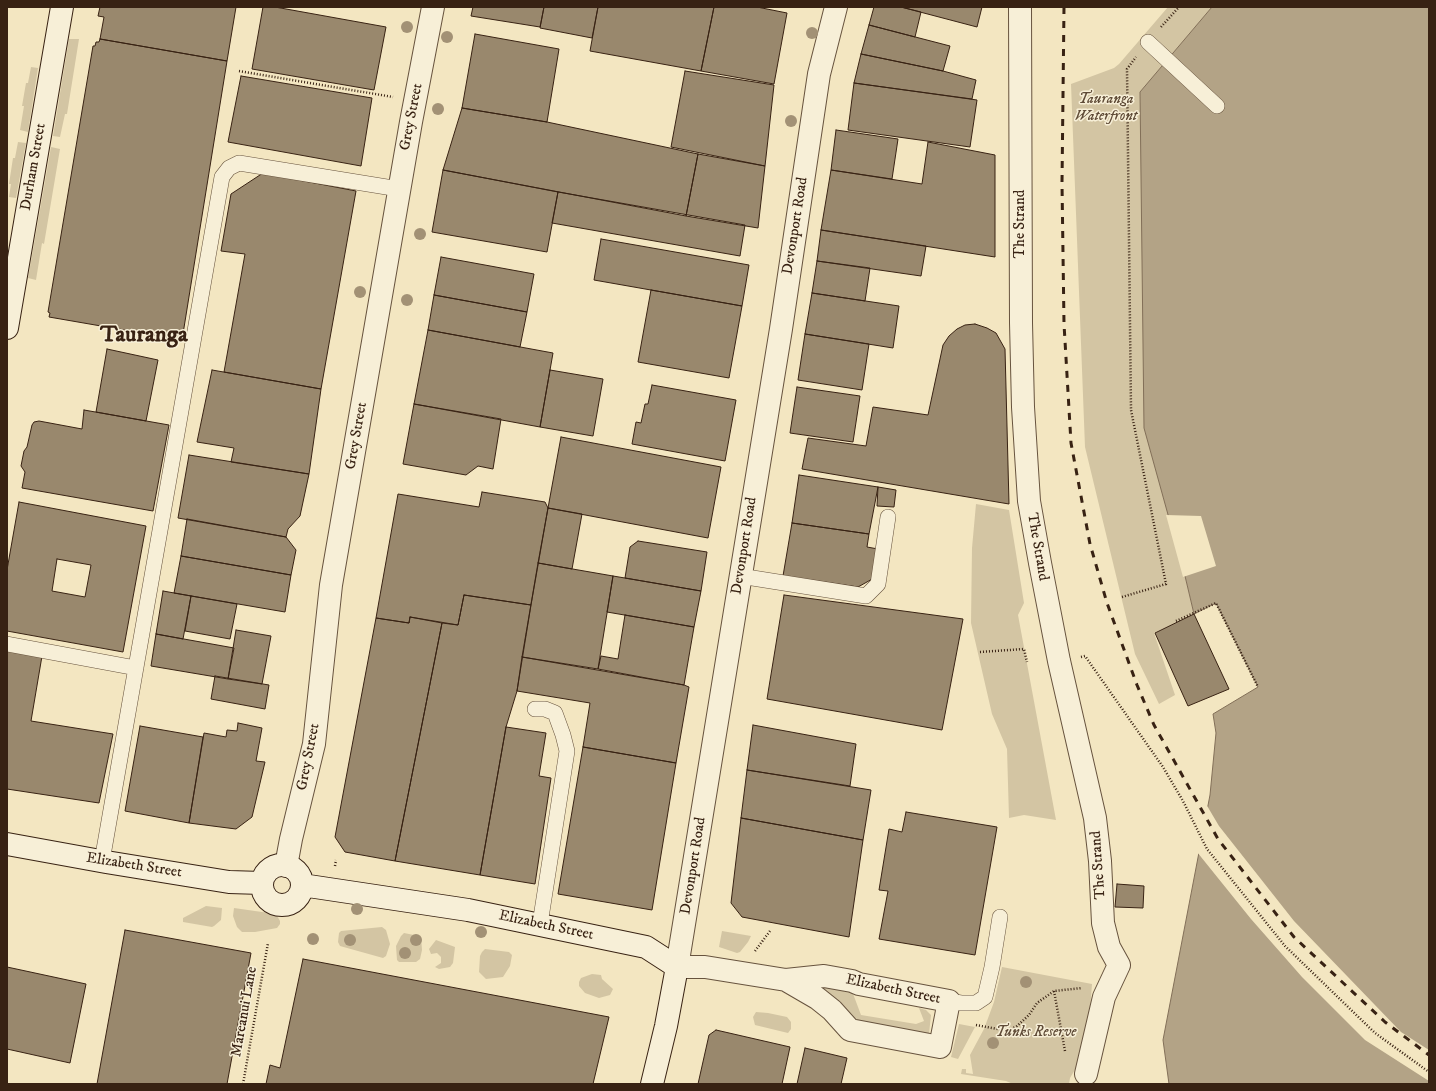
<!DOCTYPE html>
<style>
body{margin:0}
#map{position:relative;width:1436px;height:1091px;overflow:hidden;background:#f3e6c1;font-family:"IM FELL DW Pica",serif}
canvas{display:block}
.frame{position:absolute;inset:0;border:8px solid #382213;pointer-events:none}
</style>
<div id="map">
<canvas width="1436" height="1091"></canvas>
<div class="frame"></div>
</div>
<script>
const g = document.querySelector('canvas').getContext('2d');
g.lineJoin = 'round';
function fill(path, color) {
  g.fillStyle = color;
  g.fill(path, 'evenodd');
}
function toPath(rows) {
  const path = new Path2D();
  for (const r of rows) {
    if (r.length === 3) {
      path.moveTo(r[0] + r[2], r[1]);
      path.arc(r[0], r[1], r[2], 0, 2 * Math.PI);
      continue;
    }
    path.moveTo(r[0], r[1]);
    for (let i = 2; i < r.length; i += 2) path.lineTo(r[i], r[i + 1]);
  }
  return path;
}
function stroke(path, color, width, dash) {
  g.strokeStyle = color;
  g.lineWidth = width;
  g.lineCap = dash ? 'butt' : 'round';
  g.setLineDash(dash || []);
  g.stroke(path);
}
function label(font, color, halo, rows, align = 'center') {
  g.font = font + ' "IM FELL DW Pica",serif';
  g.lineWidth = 3;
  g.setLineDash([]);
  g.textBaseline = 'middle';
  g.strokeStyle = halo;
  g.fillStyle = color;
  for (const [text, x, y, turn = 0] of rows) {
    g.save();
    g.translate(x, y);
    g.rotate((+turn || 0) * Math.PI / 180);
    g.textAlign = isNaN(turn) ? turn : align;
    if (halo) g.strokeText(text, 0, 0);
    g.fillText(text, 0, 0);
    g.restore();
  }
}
const green = toPath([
 [1168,7,1212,7,1140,93,1185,576,1194,614,1154,633,1175,695,1159,704,1135,654,1085,447,1071,84,1114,68,1119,64],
 [69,39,79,39,67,114,65,114,60,137,53,136],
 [31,67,38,68,28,132,20,130,24,106,22,106,26,83,28,83],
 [18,142,26,143,16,198,9,197,11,184,9,184,13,158,15,158],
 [51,147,60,149,44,244,42,243,36,280,28,278],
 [976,504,1009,510,1024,603,1018,615,1056,820,1024,815,1009,818,1007,749,992,714,971,623,972,548],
 [206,906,222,908,221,920,214,926,212,927,183,922,183,918],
 [234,908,276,914,280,921,280,924,277,928,255,932,242,932,237,927,233,916],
 [382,927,386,930,390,944,386,956,383,958,340,946,338,942,339,933,341,931],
 [722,931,751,936,748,942,740,952,737,953,719,947],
 [404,933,419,936,421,937,422,950,420,959,416,962,399,962,397,960,396,946,401,936],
 [436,940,455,947,453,963,450,967,439,969,435,967,441,963,441,957,437,953,431,954,429,949],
 [485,949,509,952,512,955,510,966,503,977,486,979,479,972,480,956,482,952],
 [1002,967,1092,984,1089,1024,1080,1061,1070,1078,1069,1084,1013,1084,1006,1081,961,1074,962,1069,966,1069,966,1073,973,1074,970,1055,984,1029,994,1002],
 [592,974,601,975,602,979,613,989,610,995,599,998,585,993,579,986,579,982,581,978],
 [824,984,852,991,861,1015,916,1024,924,1021,919,1008,926,1010,931,1015,929,1034,854,1020,822,988],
 [756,1012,768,1013,787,1017,791,1022,791,1029,788,1033,755,1025,753,1017],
 [959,1024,975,1027,958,1059,951,1057]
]);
const water = toPath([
 [1212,7,1429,7,1429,1084,1169,1084,1163,1040,1210,795,1216,733,1213,714,1258,687,1216,603,1194,614,1185,576,1144,428,1140,92,1212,7]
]);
const pier = toPath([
 [1166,515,1201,516,1216,566,1183,577],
 [1206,804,1219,826,1294,921,1401,1032,1429,1050,1429,1081,1365,1040,1302,977,1251,919,1197,852]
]);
const building = toPath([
 [100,7,236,7,227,61,100,39,104,17,98,16,100,7],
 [263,7,275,7,386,27,374,90,252,69,263,7],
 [473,7,544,7,540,27,471,16,473,7],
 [544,7,598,7,592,38,540,28,544,7],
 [598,7,714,7,701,71,590,51,598,7],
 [714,7,757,7,787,13,774,84,701,71,714,7],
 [874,7,901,7,921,12,915,37,869,25,874,7],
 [901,7,982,7,977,27,901,7],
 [869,25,950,46,943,71,861,54,869,25],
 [475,34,559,49,547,122,462,108,475,34],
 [100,39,227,61,182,340,49,317,50,313,48,312,93,46,95,46,96,42,99,42,100,39],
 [861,54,943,71,976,80,972,99,854,83,861,54],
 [685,71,774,85,765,166,671,147,685,71],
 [241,76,372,98,361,166,228,142,241,76],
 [854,83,977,100,970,147,848,130,854,83],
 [462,108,547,122,698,154,686,216,443,170,462,108],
 [836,130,898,139,892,179,831,170,836,130],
 [928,142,995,155,995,257,821,230,831,170,922,184,928,142],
 [698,154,765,166,758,228,686,216,698,154],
 [443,170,558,192,547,252,432,232,443,170],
 [263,173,356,191,321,389,224,372,245,254,221,251,231,194,263,173],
 [558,192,745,225,740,256,552,223,558,192],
 [821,230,926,246,921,276,817,261,821,230],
 [601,239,749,265,742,306,594,280,601,239],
 [441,257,534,274,527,312,434,295,441,257],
 [817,261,870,268,865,301,812,293,817,261],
 [651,290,742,306,729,378,638,362,651,290],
 [812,293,899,306,893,348,805,334,812,293],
 [434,295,527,312,520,347,428,330,434,295],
 [975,324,987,328,996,333,1005,349,1009,504,802,469,808,438,866,446,873,407,928,415,943,345,949,336,957,329,965,325,975,324],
 [428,330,553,353,540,427,414,404,428,330],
 [805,334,869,344,862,390,798,380,805,334],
 [107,349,158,360,146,421,96,412,107,349],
 [212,370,321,389,309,474,231,462,234,448,197,442,212,370],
 [550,370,603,379,593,436,540,427,550,370],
 [652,385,736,400,725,461,632,444,636,422,641,423,645,404,648,404,652,385],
 [797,387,860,396,853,442,790,433,797,387],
 [414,404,501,419,493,469,478,466,466,475,403,464,414,404],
 [84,410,169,425,153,511,22,488,25,472,21,466,24,451,27,447,32,425,34,422,39,421,82,429,84,410],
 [561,437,721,467,708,538,548,508,561,437],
 [189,455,309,474,300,516,288,529,286,537,178,518,189,455],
 [799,475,878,487,869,534,792,523,799,475],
 [878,487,896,490,894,507,877,506,878,487],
 [482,492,545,502,548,508,531,605,464,595,458,625,410,617,409,623,376,618,398,494,479,507,482,492],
 [19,502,146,526,123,652,7,631,7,570,19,502],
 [57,559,91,565,85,597,52,591,57,559],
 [548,508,582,514,572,569,538,563,548,508],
 [187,519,286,537,296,550,291,575,181,556,187,519],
 [792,523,869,534,867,547,878,549,874,578,858,587,783,576,792,523],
 [638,541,707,552,701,591,625,578,630,547,638,541],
 [181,556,291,575,285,612,174,593,181,556],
 [538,563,613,576,598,669,522,657,538,563],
 [613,576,701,591,694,627,607,612,613,576],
 [163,591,191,596,183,639,156,634,163,591],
 [464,595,531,605,517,691,506,727,480,875,395,861,442,623,458,625,464,595],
 [784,595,963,619,942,730,767,699,784,595],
 [191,596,237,604,230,639,185,631,191,596],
 [1194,614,1229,689,1188,706,1155,633,1194,614],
 [625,615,694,627,684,685,598,669,601,656,618,659,625,615],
 [410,617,442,623,395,861,345,852,335,837,376,618,409,623,410,617],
 [236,630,271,636,262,684,228,679,236,630],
 [156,634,234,648,228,679,151,666,156,634],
 [7,650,42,656,31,721,113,734,99,803,7,789,7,650],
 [522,657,684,685,689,687,676,763,583,747,590,703,517,691,522,657],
 [215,676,269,685,265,709,211,699,215,676],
 [238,723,262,728,256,761,265,762,252,817,236,829,189,823,204,733,226,737,227,730,237,731,238,723],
 [753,725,856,744,850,786,747,770,753,725],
 [140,726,203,737,189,823,125,811,140,726],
 [506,727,546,733,539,776,551,778,535,884,480,875,506,727],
 [583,747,676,763,652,910,558,894,583,747],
 [747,770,871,790,863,840,741,818,747,770],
 [906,812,997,827,975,955,879,939,888,891,879,890,889,829,902,832,906,812],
 [741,818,863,840,849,937,742,917,731,903,741,818],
 [1117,884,1144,886,1143,908,1115,907,1117,884],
 [125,930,251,953,227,1084,97,1084,125,930],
 [303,959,609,1017,593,1084,266,1084,270,1065,280,1068,303,959],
 [7,967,86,984,70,1063,7,1049,7,967],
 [716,1030,790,1047,782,1084,698,1084,709,1035,716,1030],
 [805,1048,847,1058,841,1084,797,1084,805,1048]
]);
const path = toPath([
 [1161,27,1179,7],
 [239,71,393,97],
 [1122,597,1166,584,1131,410,1127,69,1136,57],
 [1176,621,1216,603,1258,687],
 [980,652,1024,649,1027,662],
 [1081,657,1085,656,1163,767,1183,801,1207,849,1285,946,1375,1033,1429,1072],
 [335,866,336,860],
 [755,951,770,931],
 [1054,991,1065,1051],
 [976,1025,1008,1031,1017,1026,1029,1015,1037,1003,1054,991,1082,988],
 [243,1084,268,943]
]);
const lane = toPath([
 [1148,42,1217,106],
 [740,576,866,596,878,584,888,517],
 [7,644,136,668],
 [535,709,545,709,555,713,563,735,567,751,540,924],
 [102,861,222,177,229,168,239,163,399,189],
 [949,1001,961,1003,976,1003,985,997,992,967,1000,917]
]);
const street = toPath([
 [1020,7,1021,323,1023,407,1029,501,1040,563,1059,661,1095,818,1100,861,1103,923,1109,947,1119,965,1104,997,1086,1074],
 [286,866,291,839,314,744,331,585,411,122,433,7],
 [786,980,817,998,832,1010,850,1030,940,1047,949,1001,859,984,852,981,824,976,786,980,705,967,677,967,781,329,819,74,836,7]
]);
const secondary = toPath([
 [7,328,62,7],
 [7,844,106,862,229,882,262,883],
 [282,885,20],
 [302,885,468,910,646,947,677,967,666,1026,652,1084]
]);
const rail = toPath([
 [1064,7,1062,183,1064,324,1071,443,1090,544,1107,603,1137,685,1154,725,1218,839,1294,937,1385,1022,1429,1055]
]);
const trees = [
 [407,27],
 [812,33],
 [447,37],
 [438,109],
 [791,121],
 [420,234],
 [360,292],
 [407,300],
 [357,909],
 [481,932],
 [313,939],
 [350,940],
 [416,940],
 [405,953],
 [1026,982],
 [993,1043]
];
const parkNames = [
 ["Tauranga",1106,100],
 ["Waterfront",1106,117],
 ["Tunks Reserve",1036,1033]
];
const streetNames = [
 ["Grey Street",412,117,-79],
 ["Durham Street",34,167,-80],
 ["The Strand",1021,224,-90],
 ["Devonport Road",796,226,-81],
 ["Grey Street",357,436,-80],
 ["Devonport Road",745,546,-81],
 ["The Strand",1037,547,80],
 ["Grey Street",309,757,-79],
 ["The Strand",1099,865,-94],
 ["Elizabeth Street",134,866,9],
 ["Devonport Road",694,866,-81],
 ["Elizabeth Street",546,926,12],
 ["Elizabeth Street",893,990,12],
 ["Mareanui Lane",245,1012,-80]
];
const townNames = [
 ["Tauranga",144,336]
];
fill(green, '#d3c5a3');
fill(water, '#b3a386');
stroke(water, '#826f58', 1);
fill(pier, '#f3e6c1');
fill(building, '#99886d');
stroke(building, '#382213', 1);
stroke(lane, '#67533e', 16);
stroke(street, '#67533e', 24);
stroke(secondary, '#382213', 24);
stroke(path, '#382213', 2.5, [1, 2]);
stroke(lane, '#f7efd7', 15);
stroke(street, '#f7efd7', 22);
stroke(secondary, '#f7efd7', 22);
stroke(rail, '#382213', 3, [7, 7]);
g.fillStyle = '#a29175';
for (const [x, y] of trees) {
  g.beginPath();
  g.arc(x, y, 6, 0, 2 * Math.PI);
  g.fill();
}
label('italic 15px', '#5f4b37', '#f7efd7', parkNames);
label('15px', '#382213', '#f7efd7', streetNames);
label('bold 23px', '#382213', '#f7efd7', townNames);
</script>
